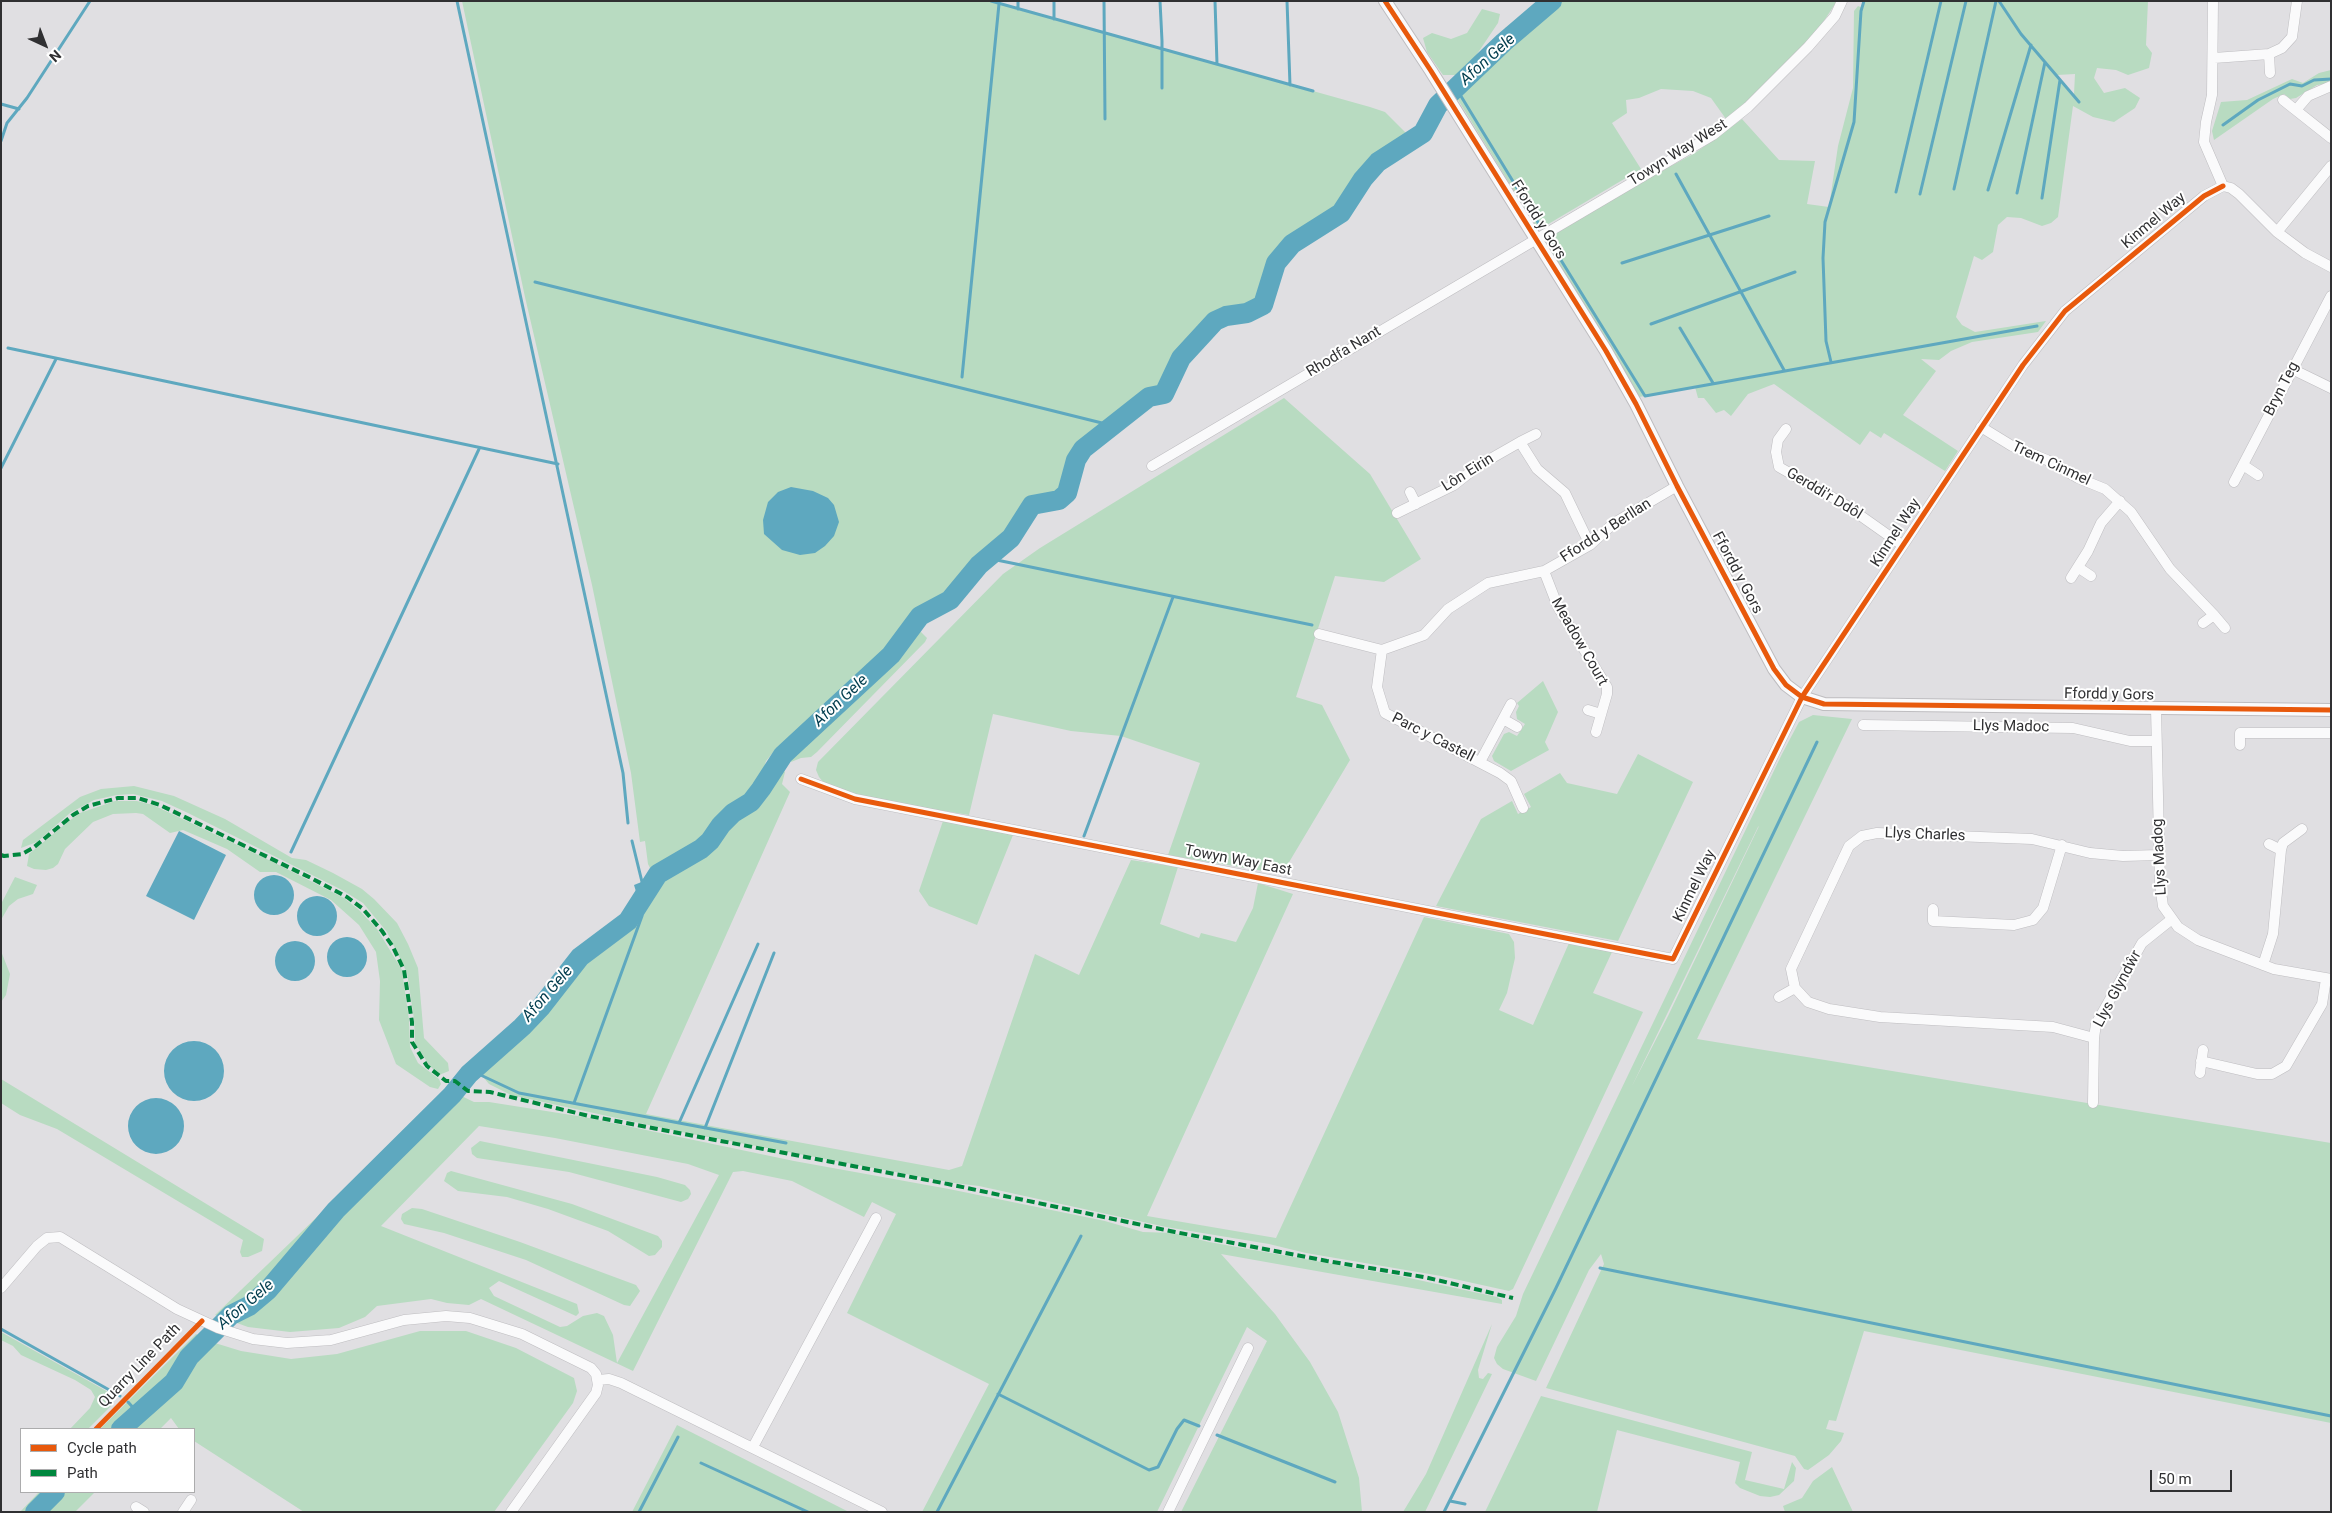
<!DOCTYPE html>
<meta charset="utf-8">
<style>
body{margin:0}
#map{position:relative;width:2332px;height:1513px;overflow:hidden;background:#e0dfe2;font-family:Roboto,sans-serif}
canvas{display:block}
.frame{position:absolute;inset:0;border:2px solid #303032;pointer-events:none}
.legend{position:absolute;left:20px;top:1428px;width:175px;height:65px;box-sizing:border-box;background:#fff;border:1px solid #acacad;margin:0;padding:6px 9px;list-style:none;font-size:15px;color:#303032}
.legend li{display:flex;align-items:center;gap:10px;height:25px}
.legend b{width:25px;border:1px solid #acacad}
.north{position:absolute;left:20px;top:20px;width:50px;height:50px;-webkit-text-stroke:4px #fff;paint-order:stroke;rotate:137deg;font-size:14px;font-weight:700;line-height:20px;text-align:center;color:#303032}
.north::after{content:'';display:block;margin:auto;width:18px;height:22px;background:#303032;clip-path:polygon(50% 0,100% 100%,50% 72%,0 100%)}
.scale{position:absolute;left:2150px;top:1470px;width:82px;height:22px;box-sizing:border-box;border:2px solid #303032;border-top:0;padding-left:6px;font-size:15px;line-height:18px;white-space:nowrap;color:#303032;-webkit-text-stroke:4px #fff;paint-order:stroke}
</style>
<div id="map">
<canvas width="2332" height="1513"></canvas>
<div class="frame"></div>
<ul class="legend">
<li><b style="height:6px;background:#e8590c"></b>Cycle path</li>
<li><b style="height:6px;background:#00873e"></b>Path</li>
</ul>
<div class="north">N</div>
<div class="scale">50 m</div>
</div>
<script>
const g = document.querySelector('canvas').getContext('2d');
g.lineJoin = 'round';
function fill(path, color) {
  g.fillStyle = color;
  g.fill(path, 'evenodd');
}
function toPath(rows) {
  const path = new Path2D();
  for (const r of rows) {
    if (r.length === 3) {
      path.moveTo(r[0] + r[2], r[1]);
      path.arc(r[0], r[1], r[2], 0, 2 * Math.PI);
      continue;
    }
    path.moveTo(r[0], r[1]);
    for (let i = 2; i < r.length; i += 2) path.lineTo(r[i], r[i + 1]);
  }
  return path;
}
function stroke(path, color, width, dash) {
  g.strokeStyle = color;
  g.lineWidth = width;
  g.lineCap = dash ? 'butt' : 'round';
  g.setLineDash(dash || []);
  g.stroke(path);
}
function label(font, color, halo, rows, align = 'center') {
  g.font = font + ' Roboto,sans-serif';
  g.lineWidth = 4;
  g.setLineDash([]);
  g.textBaseline = 'middle';
  g.strokeStyle = halo;
  g.fillStyle = color;
  for (const [text, x, y, turn = 0] of rows) {
    g.save();
    g.translate(x, y);
    g.rotate((+turn || 0) * Math.PI / 180);
    g.textAlign = isNaN(turn) ? turn : align;
    if (halo) g.strokeText(text, 0, 0);
    g.fillText(text, 0, 0);
    g.restore();
  }
}
const green = toPath([
 [462,1,992,1,1370,107,1385,112,1410,137,1373,162,1338,209,1293,239,1273,259,1259,301,1247,309,1214,315,1204,322,1178,355,1161,387,1087,441,1077,451,1072,462,1064,492,1055,496,1032,500,1010,533,975,566,949,596,918,613,890,652,803,732,775,750,766,761,760,782,755,791,748,799,725,814,708,838,675,856,652,872,648,864,645,841,640,842,631,773,592,585,525,297],
 [1560,1,1837,1,1818,30,1759,91,1726,119,1711,98,1693,91,1661,89,1639,98,1626,100,1627,113,1612,123,1641,169,1545,226,1537,228,1455,95],
 [1864,1,2148,1,2146,45,2152,53,2149,68,2128,75,2116,70,2097,68,2094,78,2104,93,2125,88,2140,98,2135,108,2114,122,2093,117,2073,106,2058,217,2051,223,2042,226,2021,218,2007,217,1998,225,1993,252,1982,260,1974,256,1956,317,1962,325,1975,332,2046,321,2038,332,1972,342,1951,351,1939,360,1921,359,1936,371,1903,415,1958,451,1945,471,1884,433,1881,438,1870,431,1860,445,1774,384,1748,394,1731,416,1724,410,1716,413,1704,398,1698,398,1695,387,1639,397,1548,248,1547,241,1552,235,1630,188,1695,153,1742,119,1779,160,1815,161,1807,204,1829,207,1838,146,1853,88,1854,11,1858,6,1863,8],
 [2075,74,2074,94,2073,94,2057,75],
 [1482,9,1500,14,1498,23,1475,57,1456,75,1443,75,1427,52,1423,38,1432,33,1451,39,1467,33],
 [1506,27,1513,29,1451,90,1454,83,1494,45],
 [2331,70,2331,83,2317,85,2296,98,2290,99,2284,94,2273,99,2214,140,2212,131,2221,102,2247,100,2292,79,2303,83,2319,73],
 [1284,398,1370,474,1421,559,1384,582,1335,576,1296,697,1322,705,1350,760,1282,874,1168,855,1200,763,1121,736,1071,731,993,714,969,815,895,803,853,794,825,784,819,777,816,770,818,762,1003,574,1040,548],
 [919,630,927,638,925,642,817,752,811,757,801,758,791,762,787,758,788,755,834,713,849,703,862,686,898,655,915,631],
 [1543,681,1558,712,1545,742,1549,750,1511,771,1494,761,1492,756,1504,734,1509,732,1517,736,1525,724,1517,719,1516,712,1519,706,1517,703],
 [1813,715,1852,719,1697,1039,2331,1143,2331,1423,1864,1331,1836,1421,1829,1420,1826,1429,1844,1433,1841,1441,1829,1455,1808,1470,1804,1469,1795,1456,1546,1388,1604,1264,1601,1254,1589,1270,1536,1381,1503,1369,1497,1364,1494,1358,1497,1347,1516,1316,1523,1294,1782,754,1799,722],
 [1759,826,1668,1016,1632,1086,1758,827],
 [1638,754,1693,782,1618,941,1436,906,1481,819,1512,801,1518,814,1531,807,1524,794,1560,773,1567,783,1617,794],
 [779,767,785,772,782,784,790,792,646,1114,949,1170,962,1166,1035,954,1079,975,1131,860,1178,867,1160,924,1199,938,1201,933,1236,942,1253,908,1258,883,1293,894,1147,1216,1276,1238,1424,917,1509,934,1514,942,1515,958,1507,993,1499,1010,1533,1025,1569,943,1612,952,1593,993,1643,1012,1513,1289,1509,1291,1441,1276,1306,1253,1269,1244,1166,1227,979,1186,954,1183,681,1132,511,1095,489,1084,478,1071,539,1016,581,962,639,916,665,871,705,850,735,815,758,800],
 [134,786,174,796,225,819,292,858,306,860,333,873,362,889,374,899,397,923,408,944,418,968,424,1038,448,1063,449,1071,439,1075,429,1065,415,1043,414,1019,407,973,387,932,363,903,342,890,188,813,162,801,133,794,117,795,94,800,70,813,37,842,21,848,23,840,80,797,101,789],
 [115,801,137,801,153,805,271,861,344,898,359,910,377,929,402,970,409,1020,410,1047,418,1063,439,1079,441,1084,438,1089,430,1087,396,1064,379,1020,380,981,376,952,359,925,331,900,276,872,260,872,227,849,183,830,170,833,143,814,136,813,113,814,93,822,65,849,58,864,53,868,46,870,34,869,27,866,29,854,69,821,80,813],
 [943,821,1013,835,977,925,929,906,919,891],
 [15,877,37,885,33,894,18,899,9,906,1,920,1,904],
 [1,951,10,974,6,995,1,1002],
 [1,1079,264,1239,262,1251,248,1257,242,1257,240,1252,243,1240,57,1129,20,1115,1,1103],
 [449,1090,474,1102,489,1102,584,1117,794,1161,949,1189,1105,1221,1143,1232,1173,1233,1209,1242,1400,1276,1497,1297,1502,1300,1502,1304,1221,1254,1275,1314,1310,1362,1338,1412,1359,1478,1362,1512,1181,1512,1267,1341,1247,1327,1157,1512,922,1512,989,1384,847,1313,896,1214,872,1202,864,1217,792,1181,743,1171,733,1172,633,1371,481,1299,469,1305,447,1303,431,1299,377,1306,365,1317,339,1328,290,1332,248,1327,215,1315],
 [479,1126,555,1138,688,1164,719,1175,617,1363,613,1335,604,1316,597,1313,583,1316,567,1326,560,1327,494,1296,489,1288,499,1281,576,1316,579,1313,577,1304,381,1226],
 [480,1141,657,1177,685,1185,690,1190,691,1194,688,1199,681,1202,569,1172,477,1158,472,1154,471,1148],
 [451,1171,572,1204,658,1236,662,1241,662,1247,655,1255,649,1256,608,1231,548,1209,507,1197,458,1191,444,1181,447,1173],
 [412,1208,422,1209,520,1242,636,1285,640,1291,630,1306,624,1305,526,1260,444,1233,404,1224,401,1219,402,1214],
 [1492,1324,1478,1370,1479,1378,1483,1379,1488,1373,1492,1374,1425,1512,1403,1512,1426,1474],
 [420,1331,466,1331,516,1348,574,1378,577,1391,573,1403,494,1512,304,1512,194,1441,194,1429,179,1429,171,1418,160,1429,100,1429,196,1334,215,1343,241,1351,291,1359,337,1354],
 [1,1332,110,1393,114,1399,113,1404,88,1429,70,1429,90,1408,95,1397,91,1390,75,1380,21,1355,13,1346,1,1340],
 [1541,1396,1752,1452,1745,1480,1784,1489,1792,1462,1796,1468,1794,1481,1779,1495,1770,1497,1760,1496,1740,1488,1735,1483,1740,1462,1617,1430,1597,1512,1485,1512],
 [677,1425,849,1512,632,1512],
 [1832,1467,1853,1512,1785,1512,1783,1506,1802,1498,1813,1481],
 [39,1492,95,1492,75,1512,20,1512]
]);
const water = toPath([
 [791,487,813,491,828,498,834,505,839,522,834,536,825,546,815,553,800,555,782,550,764,534,763,520,768,502,778,492],
 [179,831,226,855,194,920,146,896],
 [687,857,661,876,639,916,626,928,606,938,633,911,638,898,634,885,644,881,648,888,658,874],
 [274,895,20],
 [317,916,20],
 [347,957,20],
 [295,961,20],
 [194,1071,30],
 [156,1126,28]
]);
const stream = toPath([
 [457,1,623,773,628,823],
 [991,1,1313,91],
 [1018,1,1018,9],
 [1054,1,1054,19],
 [1104,1,1105,119],
 [1160,1,1162,41],
 [1215,1,1217,64],
 [1287,1,1290,85],
 [1999,1,2021,34,2079,102],
 [1162,41,1162,88],
 [1456,88,1539,224],
 [1,104,19,109],
 [2223,125,2258,100,2290,84,2302,86,2314,80,2331,79],
 [1,141,7,123,27,98,90,1],
 [1676,174,1784,370],
 [1954,189,1996,1],
 [1988,190,2031,45],
 [1896,192,1941,1],
 [2017,193,2045,62],
 [1920,194,1966,1],
 [2042,198,2060,80],
 [1551,244,1645,396,2037,326],
 [1622,263,1769,216],
 [535,282,1114,426],
 [1651,324,1795,272],
 [1680,328,1713,383],
 [8,348,558,464],
 [1831,362,1826,341,1823,258,1825,222,1854,122,1861,11,1864,1],
 [962,377,999,4],
 [1,468,56,359],
 [987,558,1312,625],
 [1084,836,1173,597],
 [632,841,643,886],
 [291,852,479,449],
 [472,1071,519,1093,786,1143],
 [574,1103,642,916],
 [679,1123,758,944],
 [705,1128,774,953],
 [1600,1268,2331,1416],
 [1,1329,120,1396],
 [998,1394,1149,1470,1158,1467,1177,1429,1184,1420,1199,1426],
 [128,1402,138,1413],
 [1217,1435,1335,1482],
 [701,1463,808,1512],
 [1450,1501,1465,1504],
 [639,1512,678,1437],
 [937,1512,1081,1236],
 [1444,1512,1556,1288,1817,742]
]);
const river = toPath([
 [121,1429,174,1382,189,1357,231,1315,249,1306,268,1290,336,1210,452,1095,469,1074,522,1027,541,1007,580,957,628,921,658,874,701,849,710,841,721,825,733,813,751,802,761,789,783,755,891,655,920,616,950,600,979,565,1011,538,1032,505,1059,500,1067,493,1076,460,1083,449,1149,397,1164,394,1181,358,1215,321,1226,316,1247,313,1263,305,1276,263,1292,244,1341,213,1363,179,1378,162,1423,133,1438,105,1504,42,1552,1],
 [35,1512,55,1492]
]);
const minor = toPath([
 [2213,1,2212,95,2206,122,2204,142,2223,186,2231,188,2239,194,2277,232,2305,253,2331,267],
 [2269,54,2270,73],
 [2214,58,2269,54,2282,48,2292,37,2297,1],
 [2283,100,2331,138],
 [2296,110,2308,96,2331,86],
 [2277,232,2331,166],
 [2292,369,2331,388],
 [1981,427,2012,446,2047,460,2078,478,2105,489,2131,512,2170,569,2214,615],
 [1786,429,1778,440,1776,452,1779,467,1844,504,1902,545],
 [1520,442,1536,434],
 [2243,465,2258,475],
 [1152,466,1713,135,1748,107,1808,47,1835,16,1842,1],
 [2234,482,2331,296],
 [1410,492,1416,504],
 [1397,513,1454,485,1478,466,1520,442,1537,469,1565,493,1590,545],
 [2079,568,2091,576],
 [1544,571,1558,607,1607,687,1607,694,1596,732],
 [2071,578,2088,551,2101,523,2120,501],
 [2203,623,2214,615,2225,628],
 [1319,634,1382,650,1424,635,1448,609,1488,583,1544,571,1590,545,1614,523,1677,486],
 [1382,650,1377,687,1385,713,1500,773,1511,781,1523,808],
 [2156,708,2160,885,2163,906,2178,927,2198,940,2274,969,2331,979],
 [1588,710,1601,714],
 [1503,719,1517,727],
 [1863,725,2073,728,2130,741,2156,741],
 [2240,745,2240,733,2331,733],
 [1480,762,1511,704],
 [801,779,855,799,1673,959,1802,697,2023,365,2065,311,2204,196,2223,186],
 [2269,844,2281,850],
 [1933,909,1933,921,2014,925,2033,920,2043,908,2062,845],
 [2263,965,2273,934,2281,850,2283,843,2302,829],
 [1779,997,1795,988],
 [2094,1038,2053,1027,1880,1017,1829,1009,1808,1002,1795,988,1791,969,1849,846,1862,836,1877,833,2032,839,2090,853,2123,856,2159,855],
 [2201,1061,2257,1074,2272,1074,2286,1066,2322,1004,2326,979],
 [2200,1073,2203,1050],
 [2093,1103,2094,1038,2096,1024,2142,943,2172,919],
 [1,1288,37,1246,47,1238,60,1237,177,1309,218,1328,253,1339,287,1343,331,1340,404,1320,446,1316,470,1318,522,1334,591,1368,596,1374,598,1385,596,1393,511,1512],
 [598,1380,609,1379,621,1383,882,1512],
 [753,1447,876,1218],
 [136,1507,144,1512],
 [183,1512,191,1500],
 [1168,1512,1248,1348]
]);
const tertiary = toPath([
 [1385,1,1431,71,1606,351,1636,404,1677,486,1774,669,1786,685,1802,697,1824,704,2331,710]
]);
const quiet = toPath([
 [1,855,4,856,22,854,33,848,73,815,88,806,118,798,138,798,160,805,311,878,347,897,363,909,382,931,393,947,404,970,412,1022,412,1042,427,1066,446,1081,455,1081,468,1091,490,1092,589,1116,948,1184,1175,1232,1327,1261,1424,1277,1513,1298]
]);
const cycleway = toPath([
 [1385,1,1431,71,1606,351,1636,404,1677,486,1774,669,1786,685,1802,697,1824,704,2331,710],
 [801,779,855,799,1673,959,1802,697,2023,365,2065,311,2204,196,2223,186],
 [96,1429,202,1321]
]);
const streetNames = [
 ["Towyn Way West",1678,153,-32],
 ["Ffordd y Gors",1538,220,58],
 ["Kinmel Way",2154,221,-40],
 ["Rhodfa Nant",1344,352,-31],
 ["Bryn Teg",2282,389,-63],
 ["Trem Cinmel",2051,464,25],
 ["Lôn Eirin",1468,473,-32],
 ["Gerddi'r Ddôl",1824,494,31],
 ["Ffordd y Berllan",1606,531,-33],
 ["Kinmel Way",1896,533,-57],
 ["Ffordd y Gors",1737,573,62],
 ["Meadow Court",1579,642,60],
 ["Ffordd y Gors",2109,695,1],
 ["Llys Madoc",2011,727,1],
 ["Parc y Castell",1433,738,27],
 ["Llys Charles",1925,835,2],
 ["Llys Madog",2160,857,-93],
 ["Towyn Way East",1238,861,11],
 ["Kinmel Way",1695,886,-64],
 ["Llys Glyndŵr",2118,989,-62],
 ["Quarry Line Path",140,1366,-46]
];
const waterNames = [
 ["Afon Gele",1488,60,-42],
 ["Afon Gele",841,701,-43],
 ["Afon Gele",548,994,-49],
 ["Afon Gele",246,1305,-40]
];
fill(green, '#b8dbc1');
fill(water, '#5ea8bf');
stroke(stream, '#5ea8bf', 3);
stroke(river, '#5ea8bf', 20);
stroke(minor, '#bebdc0', 11);
stroke(tertiary, '#bebdc0', 14);
stroke(minor, '#fafafb', 10);
stroke(tertiary, '#fafafb', 12);
stroke(quiet, '#00873e', 4, [8, 4]);
stroke(cycleway, '#e8590c', 5);
label('15px', '#303032', '#fff', streetNames);
label('italic 16px', '#003c4d', '#fff', waterNames);
</script>
